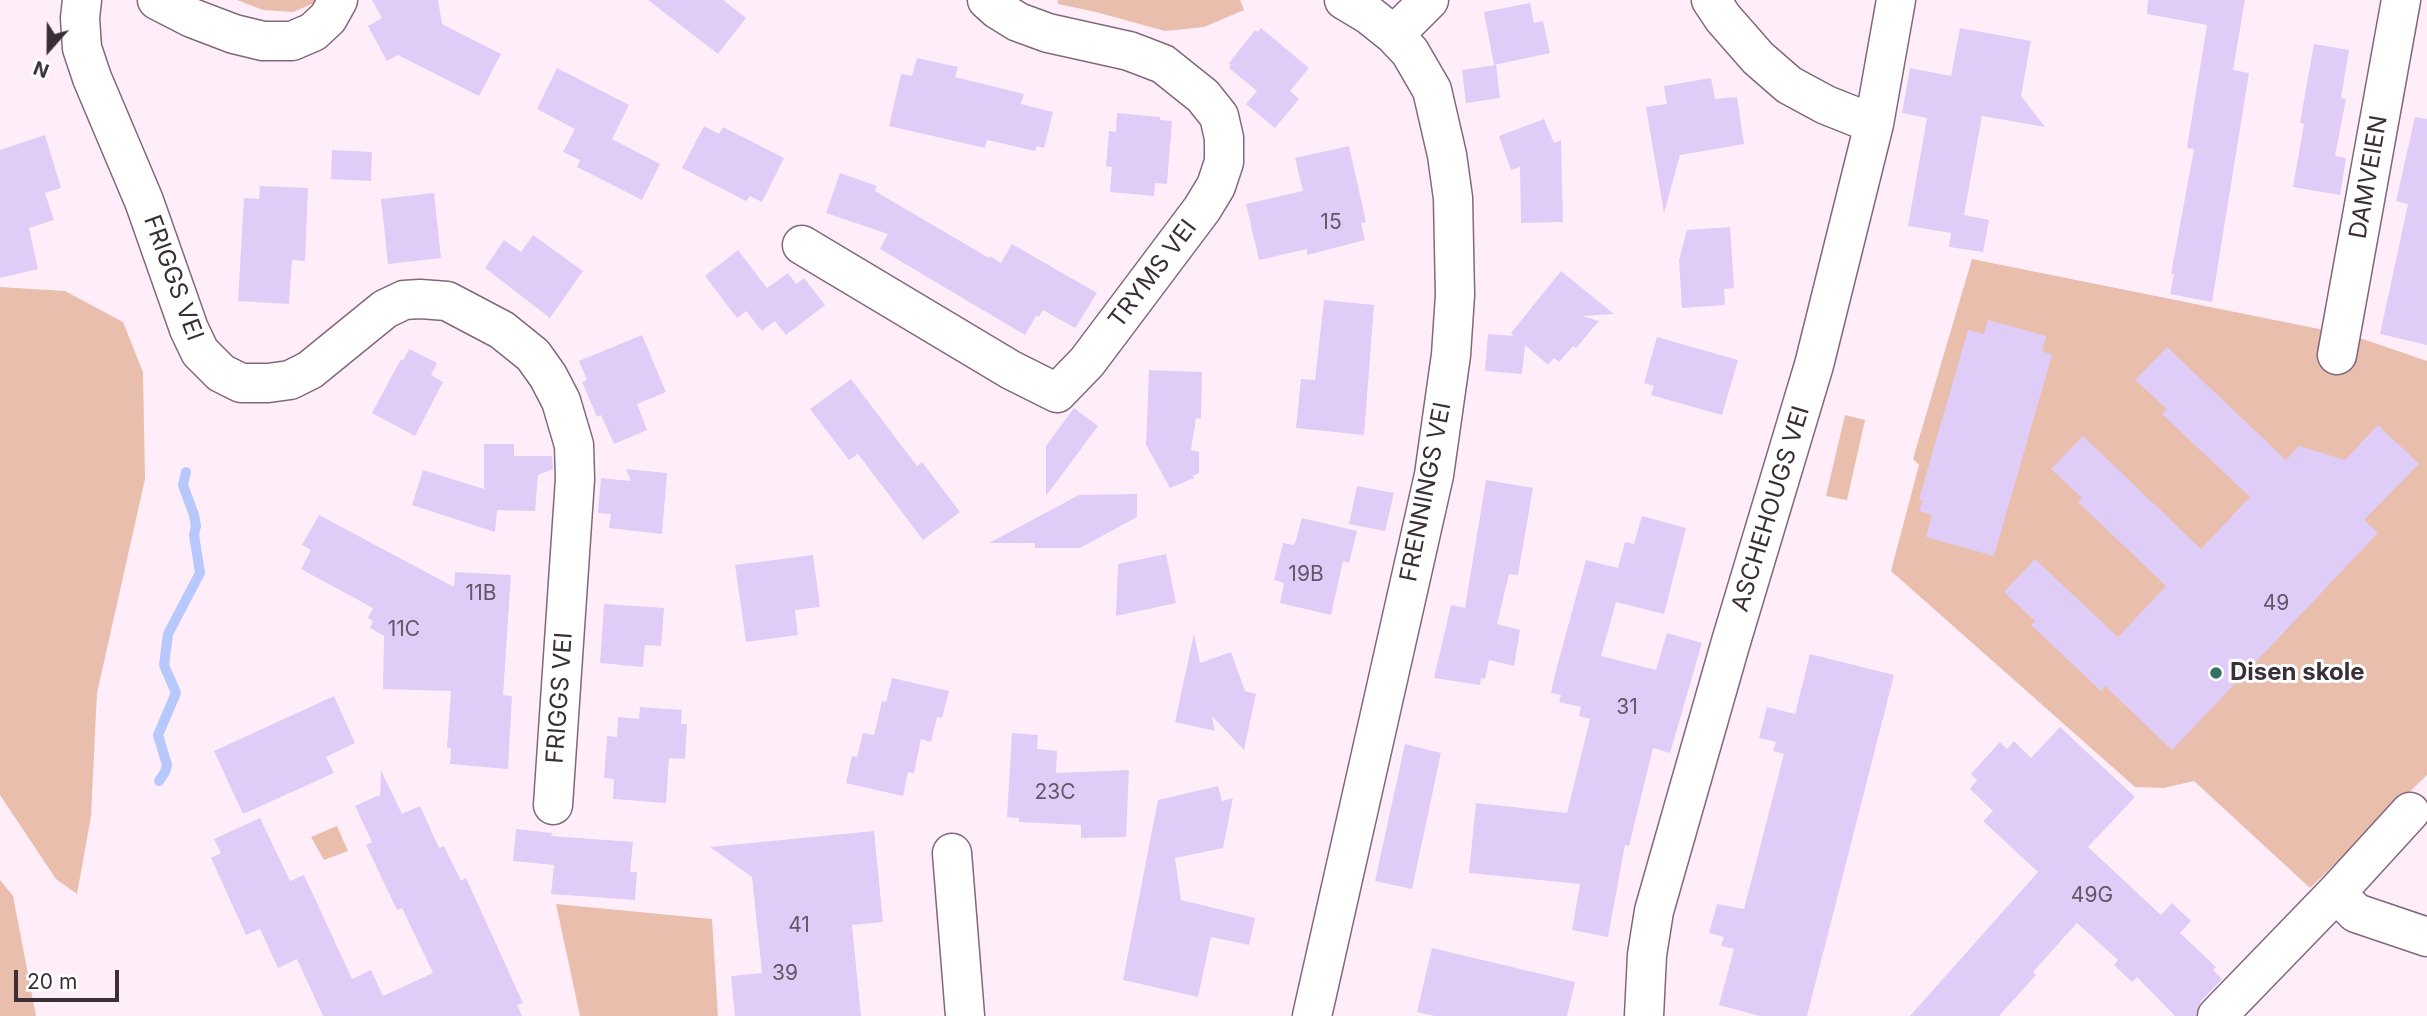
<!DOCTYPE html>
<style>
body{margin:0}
#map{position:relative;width:2427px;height:1016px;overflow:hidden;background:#ffeefa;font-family:Inter,sans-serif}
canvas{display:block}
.north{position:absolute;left:14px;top:14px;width:70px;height:70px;-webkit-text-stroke:5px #fff;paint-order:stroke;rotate:201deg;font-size:19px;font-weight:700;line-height:28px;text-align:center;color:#3a2f37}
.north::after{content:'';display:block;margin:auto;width:24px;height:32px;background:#3a2f37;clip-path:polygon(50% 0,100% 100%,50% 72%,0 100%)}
.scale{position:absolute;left:14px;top:970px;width:105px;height:32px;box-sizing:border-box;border:4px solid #3a2f37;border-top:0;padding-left:9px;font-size:21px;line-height:24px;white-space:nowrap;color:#3a2f37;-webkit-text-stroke:5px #fff;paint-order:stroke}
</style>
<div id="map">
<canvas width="2427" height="1016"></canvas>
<div class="north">N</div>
<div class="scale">20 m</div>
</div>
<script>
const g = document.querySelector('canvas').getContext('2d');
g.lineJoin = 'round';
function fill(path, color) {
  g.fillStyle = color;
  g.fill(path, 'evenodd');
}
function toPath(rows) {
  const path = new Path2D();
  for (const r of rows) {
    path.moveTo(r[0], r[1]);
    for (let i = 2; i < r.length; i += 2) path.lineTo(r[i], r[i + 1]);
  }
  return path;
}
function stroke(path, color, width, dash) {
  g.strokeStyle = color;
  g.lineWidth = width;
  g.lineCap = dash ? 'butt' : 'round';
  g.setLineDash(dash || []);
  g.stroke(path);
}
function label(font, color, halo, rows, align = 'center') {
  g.font = font + ' Inter,sans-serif';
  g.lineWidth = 6;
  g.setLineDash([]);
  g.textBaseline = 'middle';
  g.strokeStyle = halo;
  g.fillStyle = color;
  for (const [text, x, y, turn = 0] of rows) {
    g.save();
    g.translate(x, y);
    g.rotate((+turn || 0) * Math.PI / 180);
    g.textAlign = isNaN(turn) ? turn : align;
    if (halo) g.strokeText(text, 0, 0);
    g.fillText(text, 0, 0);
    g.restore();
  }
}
const green = toPath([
 [237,0,321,0,293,12,263,10],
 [1058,0,1240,0,1244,10,1204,27,1165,31,1096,12,1058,4],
 [1972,259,2354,336,2427,361,2427,775,2310,888,2194,781,2164,788,2135,787,1891,571,1919,465,1913,459],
 [0,287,65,291,123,322,143,372,145,479,97,693,91,816,77,894,56,879,0,795],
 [1845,415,1865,420,1847,500,1826,496],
 [337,826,348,851,324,860,311,837],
 [0,880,13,896,36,1016,0,1016],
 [556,904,712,919,718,1016,580,1016]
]);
const stream = toPath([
 [159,781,165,772,167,765,158,735,176,693,164,665,168,634,200,573,194,535,196,526,194,515,183,485,186,472]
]);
const building = toPath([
 [372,0,438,0,442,24,501,54,479,96,398,55,387,61,368,26,382,18],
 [648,0,723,0,746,18,718,54],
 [2148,0,2245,0,2233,70,2249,73,2212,302,2170,294,2174,274,2171,274,2194,149,2187,148,2207,25,2147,14],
 [1530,3,1534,23,1543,21,1550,53,1494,65,1484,12],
 [1261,28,1309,68,1290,91,1299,99,1275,128,1246,104,1257,91,1229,68,1231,65,1229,63,1255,30,1258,32],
 [1960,28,2031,41,2021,96,2045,127,1982,116,1964,215,1989,220,1983,252,1949,247,1951,233,1908,226,1927,118,1902,113,1910,68,1951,76],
 [2314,44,2349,50,2341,98,2346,99,2335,156,2346,158,2340,195,2293,187,2304,124,2300,123],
 [917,58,958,67,955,77,1024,94,1021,104,1053,112,1044,148,1037,146,1035,151,987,140,985,148,889,126,901,74,912,76],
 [1496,65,1500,98,1466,103,1462,70],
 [557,68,629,105,612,139,660,164,642,200,577,167,580,160,563,152,575,129,537,109],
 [1711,78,1715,99,1737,97,1744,144,1680,155,1664,213,1646,107,1667,104,1664,86],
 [1117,113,1160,117,1160,120,1172,121,1167,184,1155,183,1154,196,1110,192,1112,167,1106,166,1109,131,1116,132],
 [2415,117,2427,119,2427,345,2380,334,2408,204,2396,201],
 [1544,119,1554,143,1561,140,1563,222,1521,223,1520,167,1511,170,1499,136],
 [704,126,719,134,723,127,784,158,762,202,750,196,746,201,682,168],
 [45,135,61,188,45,193,54,220,29,228,38,269,0,278,0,150],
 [1349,146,1366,222,1361,223,1365,240,1307,255,1307,249,1259,260,1246,204,1303,191,1295,158],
 [332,150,372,152,371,181,331,179],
 [840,173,877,186,875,191,989,258,990,256,1001,263,1012,244,1097,293,1075,328,1043,310,1039,317,1036,316,1025,335,880,249,888,234,826,213],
 [260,186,308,188,305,261,292,260,289,304,238,301,244,198,259,199],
 [434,193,441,258,388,264,381,199],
 [1730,227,1734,288,1724,289,1725,305,1682,308,1679,260,1687,230],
 [533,235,583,271,550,318,485,268,504,240,521,252],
 [738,250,767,288,788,273,796,284,804,278,825,305,786,335,775,321,762,331,746,311,737,318,705,276],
 [1561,271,1614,314,1582,316,1599,321,1576,348,1573,346,1559,362,1554,358,1548,365,1525,345,1522,374,1485,371,1488,334,1514,336,1511,333],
 [1324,300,1374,305,1364,435,1296,428,1301,379,1315,380],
 [1988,320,2046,336,2042,351,2052,355,1994,556,1926,537,1932,515,1919,511,1923,500,1919,499,1968,330,1984,334],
 [642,335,666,392,637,404,647,430,614,444,601,415,597,417,582,382,587,380,579,361],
 [1657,337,1738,360,1722,415,1651,395,1654,386,1644,383],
 [2167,347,2286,460,2299,446,2345,460,2378,425,2419,464,2364,520,2378,533,2172,750,2105,686,2101,691,2031,625,2035,621,2004,592,2035,559,2118,637,2166,586,2078,502,2082,498,2051,469,2083,436,2201,549,2250,497,2162,414,2167,409,2135,380],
 [409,349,437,363,431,375,443,382,415,436,372,413,401,359,403,361],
 [1149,370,1202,372,1201,419,1196,418,1191,450,1199,452,1199,473,1193,476,1194,478,1170,488,1146,445],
 [851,379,917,466,922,462,960,512,923,540,858,454,849,460,810,409],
 [1074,408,1098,426,1046,496,1046,446],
 [484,444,514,444,514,456,552,456,553,469,538,475,535,511,497,510,495,532,412,505,423,470,484,489],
 [626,469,667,473,662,534,609,528,611,514,598,513,601,478,631,481],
 [1486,480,1533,488,1518,575,1509,574,1497,624,1520,630,1514,666,1489,660,1485,679,1481,678,1480,685,1434,678,1451,605,1465,608],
 [1357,486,1394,493,1385,531,1349,524],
 [1137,494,1137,517,1080,548,1035,548,1035,543,989,543,1079,495],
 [319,515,454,587,455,572,511,575,503,695,512,696,508,769,450,764,451,748,447,748,451,691,383,689,384,636,370,628,373,621,368,618,373,608,301,569,311,550,302,545],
 [1642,516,1686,528,1664,614,1616,602,1601,656,1656,670,1667,633,1702,643,1670,753,1653,748,1629,846,1625,845,1608,937,1572,930,1580,884,1469,873,1476,803,1567,813,1590,719,1579,716,1581,707,1559,702,1561,695,1551,693,1554,678,1586,560,1618,568,1625,542,1634,544],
 [1302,518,1357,531,1349,563,1343,561,1331,615,1280,603,1284,583,1274,580,1283,543,1293,545,1295,543],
 [1166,554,1176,603,1116,616,1118,564],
 [813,555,820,607,795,610,798,635,746,642,735,565],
 [604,604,664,608,661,646,645,645,643,667,600,663],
 [1194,634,1200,663,1231,652,1245,691,1256,694,1244,750,1212,716,1215,731,1175,722],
 [1810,654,1894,675,1807,1016,1760,1016,1719,1005,1734,949,1721,946,1724,937,1709,933,1717,904,1744,909,1784,754,1773,751,1776,742,1759,738,1767,707,1795,714],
 [892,678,949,691,942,718,937,717,931,742,921,739,914,773,908,772,903,796,846,783,852,756,857,757,863,733,874,735,882,701,886,702],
 [334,696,355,743,326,757,334,773,243,814,214,751],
 [640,707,682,710,681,724,687,724,685,759,669,758,666,803,613,799,614,779,604,778,607,736,617,737,618,717,639,719],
 [2060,727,2135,797,2088,847,2161,915,2172,903,2191,921,2180,933,2216,967,2213,970,2222,979,2201,1001,2196,1016,2175,1016,2137,977,2132,982,2114,965,2118,960,2077,923,2033,972,2036,975,1999,1016,1910,1016,2038,872,1983,821,1993,811,1970,789,1977,780,1971,774,2000,742,2007,749,2014,741,2031,758],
 [1012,733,1038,735,1037,749,1057,751,1056,773,1129,770,1126,837,1081,838,1081,825,1019,822,1019,818,1007,817],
 [1405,744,1441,753,1412,889,1375,881],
 [381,770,402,814,420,806,439,848,444,846,461,881,466,878,523,1003,517,1005,522,1016,323,1016,297,959,278,968,260,929,246,935,211,858,221,853,214,839,260,818,290,881,304,875,352,979,371,970,383,996,433,973,402,908,397,910,366,845,372,842,355,806,379,795,380,798],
 [1218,786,1222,801,1233,798,1223,848,1175,858,1181,900,1255,918,1249,945,1211,937,1198,997,1123,980,1158,800],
 [516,829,552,833,551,836,633,842,630,872,637,872,635,900,551,894,554,865,513,861],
 [874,831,883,922,852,925,861,1016,735,1016,731,976,762,973,752,877,710,847],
 [1432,948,1575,982,1567,1016,1435,1016,1417,1012]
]);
const street = toPath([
 [82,0,80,18,82,48,92,78,144,201,189,329,200,352,221,373,241,383,268,383,290,380,310,370,385,309,404,300,420,299,447,301,502,330,533,355,548,376,561,401,574,445,575,479,553,805],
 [157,0,192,18,234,34,263,41,292,41,313,32,328,18,338,0],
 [1711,0,1723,18,1758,58,1789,85,1826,105,1874,124],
 [1394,35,1429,0],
 [802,245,1011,370,1057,393,1087,362,1202,209,1216,186,1224,162,1224,138,1219,116,1203,96,1163,64,1129,51,1048,33,1018,22,997,9,987,0],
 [2337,355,2401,0],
 [952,853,965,1016],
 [2336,893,2356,913,2427,937],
 [1312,1016,1434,475,1451,355,1455,295,1453,198,1447,155,1432,90,1410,52,1394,35,1369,15,1344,0],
 [1644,1016,1647,955,1654,911,1730,645,1814,365,1874,124,1896,0],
 [2217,1016,2336,893,2410,812]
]);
const markers = [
 [2216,673,7,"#327262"]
];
const numberNames = [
 ["15",1331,223],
 ["19B",1306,575],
 ["11B",481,594],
 ["49",2276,604],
 ["11C",404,630],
 ["31",1627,708],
 ["23C",1055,793],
 ["49G",2092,896],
 ["41",799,926],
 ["39",785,974]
];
const streetNames = [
 ["DAMVEIEN",2369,177,-80],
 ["TRYMS VEI",1153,274,-53],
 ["FRIGGS VEI",173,278,70],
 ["FRENNINGS VEI",1426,492,-79],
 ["ASCHEHOUGS VEI",1771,509,-73],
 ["FRIGGS VEI",560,698,-86]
];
const poiNames = [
 ["Disen skole",2230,673]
];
fill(green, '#e9bead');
stroke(stream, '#b7c8fd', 10);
fill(building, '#dfcdf8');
stroke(street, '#81687a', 41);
stroke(street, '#fff', 38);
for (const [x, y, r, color] of markers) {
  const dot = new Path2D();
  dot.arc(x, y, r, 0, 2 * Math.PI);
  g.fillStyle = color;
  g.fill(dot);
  stroke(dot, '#fff', 2.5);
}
label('21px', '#635667', null, numberNames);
label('24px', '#3a2f37', '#fff', streetNames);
label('bold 24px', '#3a2f37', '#fff', poiNames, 'left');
</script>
